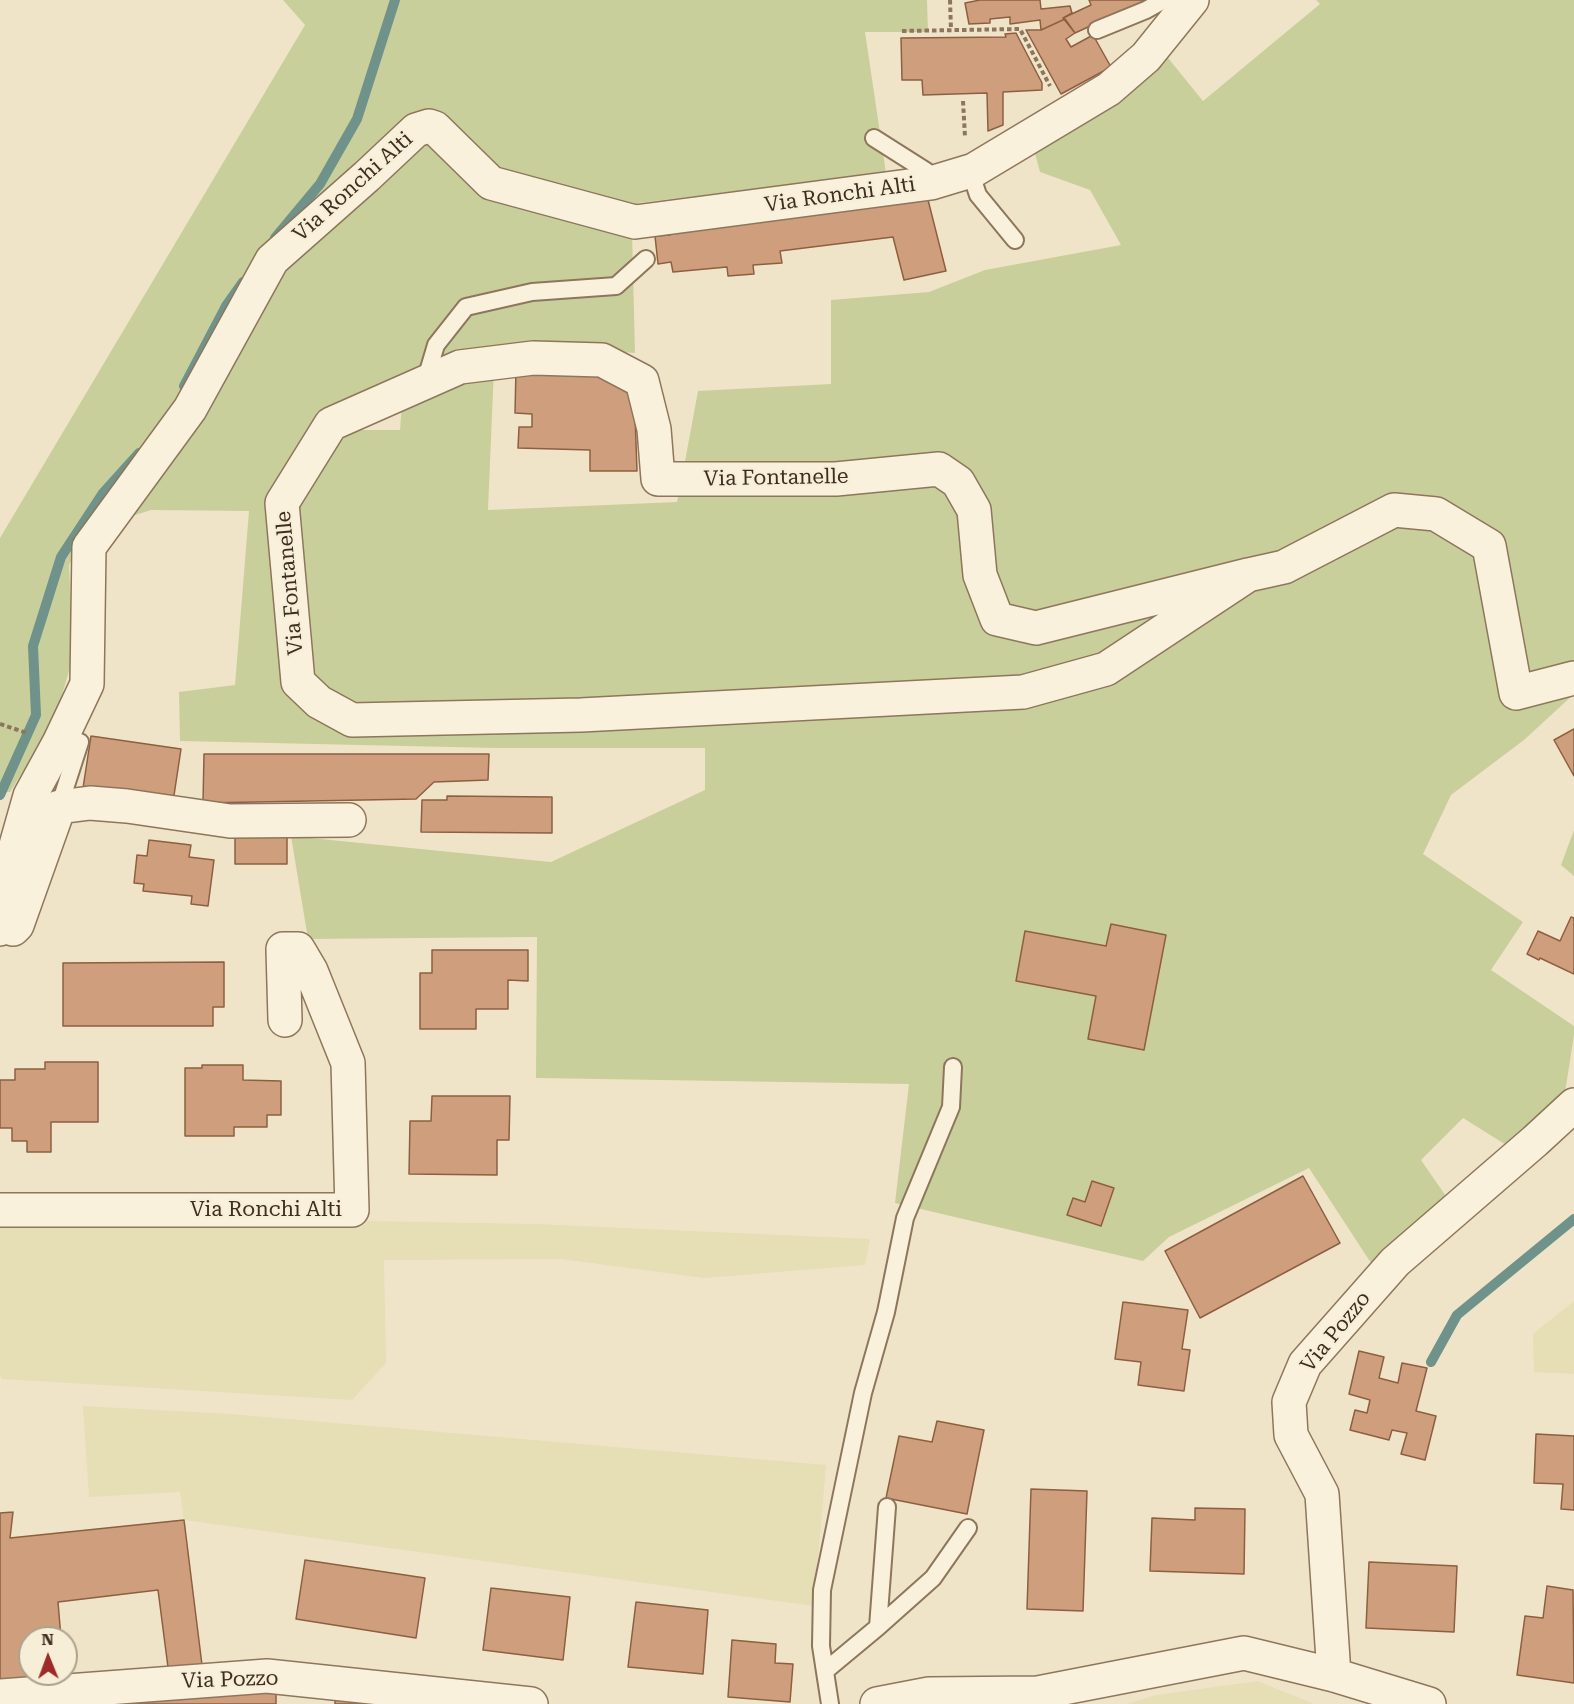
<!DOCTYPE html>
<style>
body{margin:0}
#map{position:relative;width:1574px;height:1704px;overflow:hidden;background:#f0e4c8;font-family:"Roboto Serif",serif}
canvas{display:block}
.north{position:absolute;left:18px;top:1626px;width:60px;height:60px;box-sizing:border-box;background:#f7eed8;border:2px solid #ada18e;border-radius:50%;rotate:359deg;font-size:16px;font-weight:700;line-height:24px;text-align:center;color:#3d2e20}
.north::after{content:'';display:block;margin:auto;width:21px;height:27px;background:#9e2a2b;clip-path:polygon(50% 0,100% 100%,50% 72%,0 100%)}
</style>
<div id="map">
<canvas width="1574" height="1704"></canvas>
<div class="north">N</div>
</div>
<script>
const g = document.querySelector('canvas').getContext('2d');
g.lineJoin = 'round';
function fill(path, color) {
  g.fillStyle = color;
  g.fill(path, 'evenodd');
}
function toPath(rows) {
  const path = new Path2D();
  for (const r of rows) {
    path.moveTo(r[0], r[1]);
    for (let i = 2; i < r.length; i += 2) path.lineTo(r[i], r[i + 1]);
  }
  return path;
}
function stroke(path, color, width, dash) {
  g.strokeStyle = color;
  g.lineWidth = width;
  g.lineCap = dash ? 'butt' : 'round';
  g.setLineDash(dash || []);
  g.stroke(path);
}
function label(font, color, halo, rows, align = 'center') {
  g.font = font + ' "Roboto Serif",serif';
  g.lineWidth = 4.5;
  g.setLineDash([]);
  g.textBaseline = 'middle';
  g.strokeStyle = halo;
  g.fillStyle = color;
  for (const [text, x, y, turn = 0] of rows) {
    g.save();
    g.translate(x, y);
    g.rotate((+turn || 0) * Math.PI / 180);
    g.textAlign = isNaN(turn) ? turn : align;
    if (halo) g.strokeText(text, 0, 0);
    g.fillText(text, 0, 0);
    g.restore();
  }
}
const farmland = toPath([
 [363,1221,536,1224,870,1239,865,1265,704,1278,561,1259,384,1260,386,1363,352,1400,2,1379,0,1375,0,1227],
 [1574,1301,1574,1374,1534,1372,1533,1334],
 [83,1406,230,1414,826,1465,814,1606,184,1520,180,1492,89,1497],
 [1258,1681,1314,1704,1127,1704,1156,1695]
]);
const green = toPath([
 [283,0,927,0,928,32,865,32,886,173,638,203,632,217,493,179,426,114,288,240,318,187,252,264,211,326,180,409,80,541,69,565,73,657,54,723,10,792,0,792,0,538,305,25],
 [1316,0,1574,0,1574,666,1525,676,1510,586,1415,502,1264,556,1046,616,998,609,971,480,683,472,698,391,831,384,831,300,929,292,985,270,1121,245,1090,190,1040,172,1032,142,1164,53,1203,101,1320,4],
 [427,134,632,230,635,353,543,347,322,421,287,480,310,708,1054,693,1252,581,1398,516,1431,519,1481,560,1502,679,1574,694,1524,740,1451,795,1423,854,1523,922,1491,970,1574,1026,1574,1035,1561,1118,1519,1153,1463,1118,1421,1160,1450,1202,1386,1286,1309,1168,1169,1237,1143,1261,895,1203,909,1084,536,1078,537,937,308,939,291,836,551,862,705,790,705,748,495,748,180,741,179,692,235,685,249,511,151,510,123,519,275,261],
 [494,368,488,510,677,502,680,488,953,485,996,629,1223,586,1117,654,1055,677,363,712,304,676,295,499,343,430,400,430,402,404],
 [1574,830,1574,876,1561,865]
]);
const stream = toPath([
 [275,238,320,184,357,119,395,0],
 [184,386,226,306,243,282],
 [0,795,36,715,33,646,61,557,103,493,139,453],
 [1431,1362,1457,1315,1574,1219]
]);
const building = toPath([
 [980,0,1040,0,1041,9,1070,6,1072,13,1063,18,1065,19,1041,30,1040,20,1010,24,1010,17,990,19,990,23,969,24,965,3,980,0],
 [1089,0,1144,0,1145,1,1075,33,1063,18,1091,5,1089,0],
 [1065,19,1075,33,1066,39,1071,47,1093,35,1111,67,1061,94,1026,30,1041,30,1065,19],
 [1016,33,1042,83,1042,90,1003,92,1003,125,988,131,987,93,923,95,922,80,902,80,901,38,1006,37,1005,34,1016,33],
 [925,188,946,271,904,280,893,237,780,251,782,263,753,265,754,274,728,276,727,267,673,272,671,262,658,264,655,236,670,235,669,226,925,188],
 [516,369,600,370,634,388,637,471,590,471,590,450,518,448,519,427,532,427,532,414,515,413,516,369],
 [1574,729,1574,776,1554,740,1574,729],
 [91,736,181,749,173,802,83,788,91,736],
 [204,754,489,754,488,780,434,782,416,799,203,803,204,754],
 [447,796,552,797,552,833,421,832,422,800,447,800,447,796],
 [235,837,287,837,287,864,235,864,235,837],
 [149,840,191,845,189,857,214,860,208,906,191,904,192,896,143,891,144,884,134,883,137,855,147,856,149,840],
 [1571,917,1574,918,1574,974,1540,958,1539,960,1527,954,1538,931,1560,941,1571,917],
 [1111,924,1166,935,1144,1050,1088,1039,1096,996,1016,981,1025,931,1106,946,1111,924],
 [432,950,528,950,528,981,508,980,508,1009,476,1009,476,1029,420,1029,420,973,432,973,432,950],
 [224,962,224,1007,213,1007,213,1026,63,1026,63,963,224,962],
 [45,1062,98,1062,98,1122,51,1122,51,1152,27,1152,27,1141,12,1141,12,1128,0,1128,0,1080,15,1080,15,1069,45,1069,45,1062],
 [202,1065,243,1065,243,1080,281,1081,281,1115,267,1115,267,1127,234,1127,234,1136,185,1136,185,1068,202,1068,202,1065],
 [432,1096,510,1096,509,1140,497,1140,497,1175,409,1174,410,1121,431,1121,432,1096],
 [1303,1176,1340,1243,1200,1318,1165,1251,1303,1176],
 [1092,1181,1114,1188,1101,1226,1067,1215,1073,1198,1085,1202,1092,1181],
 [1123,1302,1188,1310,1182,1349,1190,1350,1184,1391,1138,1385,1141,1362,1115,1359,1123,1302],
 [1359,1351,1384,1357,1379,1378,1398,1383,1402,1363,1427,1368,1416,1411,1436,1416,1425,1460,1401,1454,1407,1433,1392,1430,1389,1440,1350,1430,1355,1410,1367,1413,1370,1400,1349,1394,1359,1351],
 [937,1421,984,1430,967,1514,886,1498,899,1436,932,1442,937,1421],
 [1536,1434,1574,1436,1574,1510,1561,1509,1563,1484,1534,1483,1536,1434],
 [1031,1489,1087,1491,1083,1611,1027,1609,1031,1489],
 [1195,1508,1245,1509,1244,1574,1150,1571,1152,1518,1195,1520,1195,1508],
 [13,1512,10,1538,184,1520,203,1673,169,1675,158,1590,58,1602,61,1638,30,1638,30,1674,63,1674,64,1684,0,1690,0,1513,13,1512],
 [305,1560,425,1578,416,1638,296,1619,305,1560],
 [1369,1562,1457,1566,1454,1632,1366,1628,1369,1562],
 [1547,1586,1573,1590,1574,1683,1517,1675,1525,1616,1543,1618,1547,1586],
 [491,1588,570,1597,563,1660,483,1650,491,1588],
 [636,1602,708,1610,703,1674,628,1667,636,1602],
 [732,1640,776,1644,775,1663,793,1664,790,1702,728,1697,732,1640],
 [276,1687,276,1704,72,1704,276,1687],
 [335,1700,377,1704,335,1704,335,1700]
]);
const path = toPath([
 [950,0,951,30],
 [902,31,1020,29,1050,86],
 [963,101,965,137],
 [0,724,27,733]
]);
const lane = toPath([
 [1097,30,1146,10,1162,1,1171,0],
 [874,138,926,171,931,183],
 [970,171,978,195,1015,240],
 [425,382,436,345,466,307,532,292,616,286,646,259],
 [59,807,80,742],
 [878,1627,887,1507],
 [825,1671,878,1627,933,1578,968,1528],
 [830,1704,821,1646,822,1590,863,1393,886,1312,905,1218,951,1107,953,1067]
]);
const street = toPath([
 [1248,575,1106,669,1023,692,581,715,352,720,319,702,298,682,282,503,331,424,460,367,533,358,602,360,642,381,654,429,658,479,836,479,939,469,958,482,974,510,980,575,997,619,1036,628,1248,575,1284,567,1394,510,1436,514,1489,546,1516,693,1574,678],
 [0,929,13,856,30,796,59,743,87,684,89,547,190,409,272,260,367,176,416,130,429,126,435,128,491,183,635,222,931,183,974,170,1109,89,1146,57,1192,0],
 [13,929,17,925,59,807,90,803,127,806,230,821,349,820],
 [0,1210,352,1210,348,1063,311,971,298,949,283,949,285,1020],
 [1334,1675,1322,1494,1291,1435,1289,1402,1305,1364,1395,1262,1535,1141,1574,1105],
 [0,1696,267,1676,531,1704],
 [877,1704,929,1694,1038,1693,1244,1653,1334,1675,1429,1704]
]);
const streetNames = [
 ["Via Ronchi Alti",353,187,-42],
 ["Via Ronchi Alti",840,195,-8],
 ["Via Fontanelle",776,478,-1],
 ["Via Fontanelle",290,583,-95],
 ["Via Ronchi Alti",266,1210],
 ["Via Pozzo",1336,1332,-51],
 ["Via Pozzo",230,1680,-2]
];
fill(farmland, '#e6deb5');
fill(green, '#c9cf9b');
stroke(stream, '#6f938a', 10);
fill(building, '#cf9f7d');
stroke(building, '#8d5f41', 1.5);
stroke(lane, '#8d765c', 20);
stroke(street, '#8d765c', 36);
stroke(path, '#8d765c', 4, [4.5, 3]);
stroke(lane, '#faf1dc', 16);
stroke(street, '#faf1dc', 33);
label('21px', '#3d2e20', '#f7eed8', streetNames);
</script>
